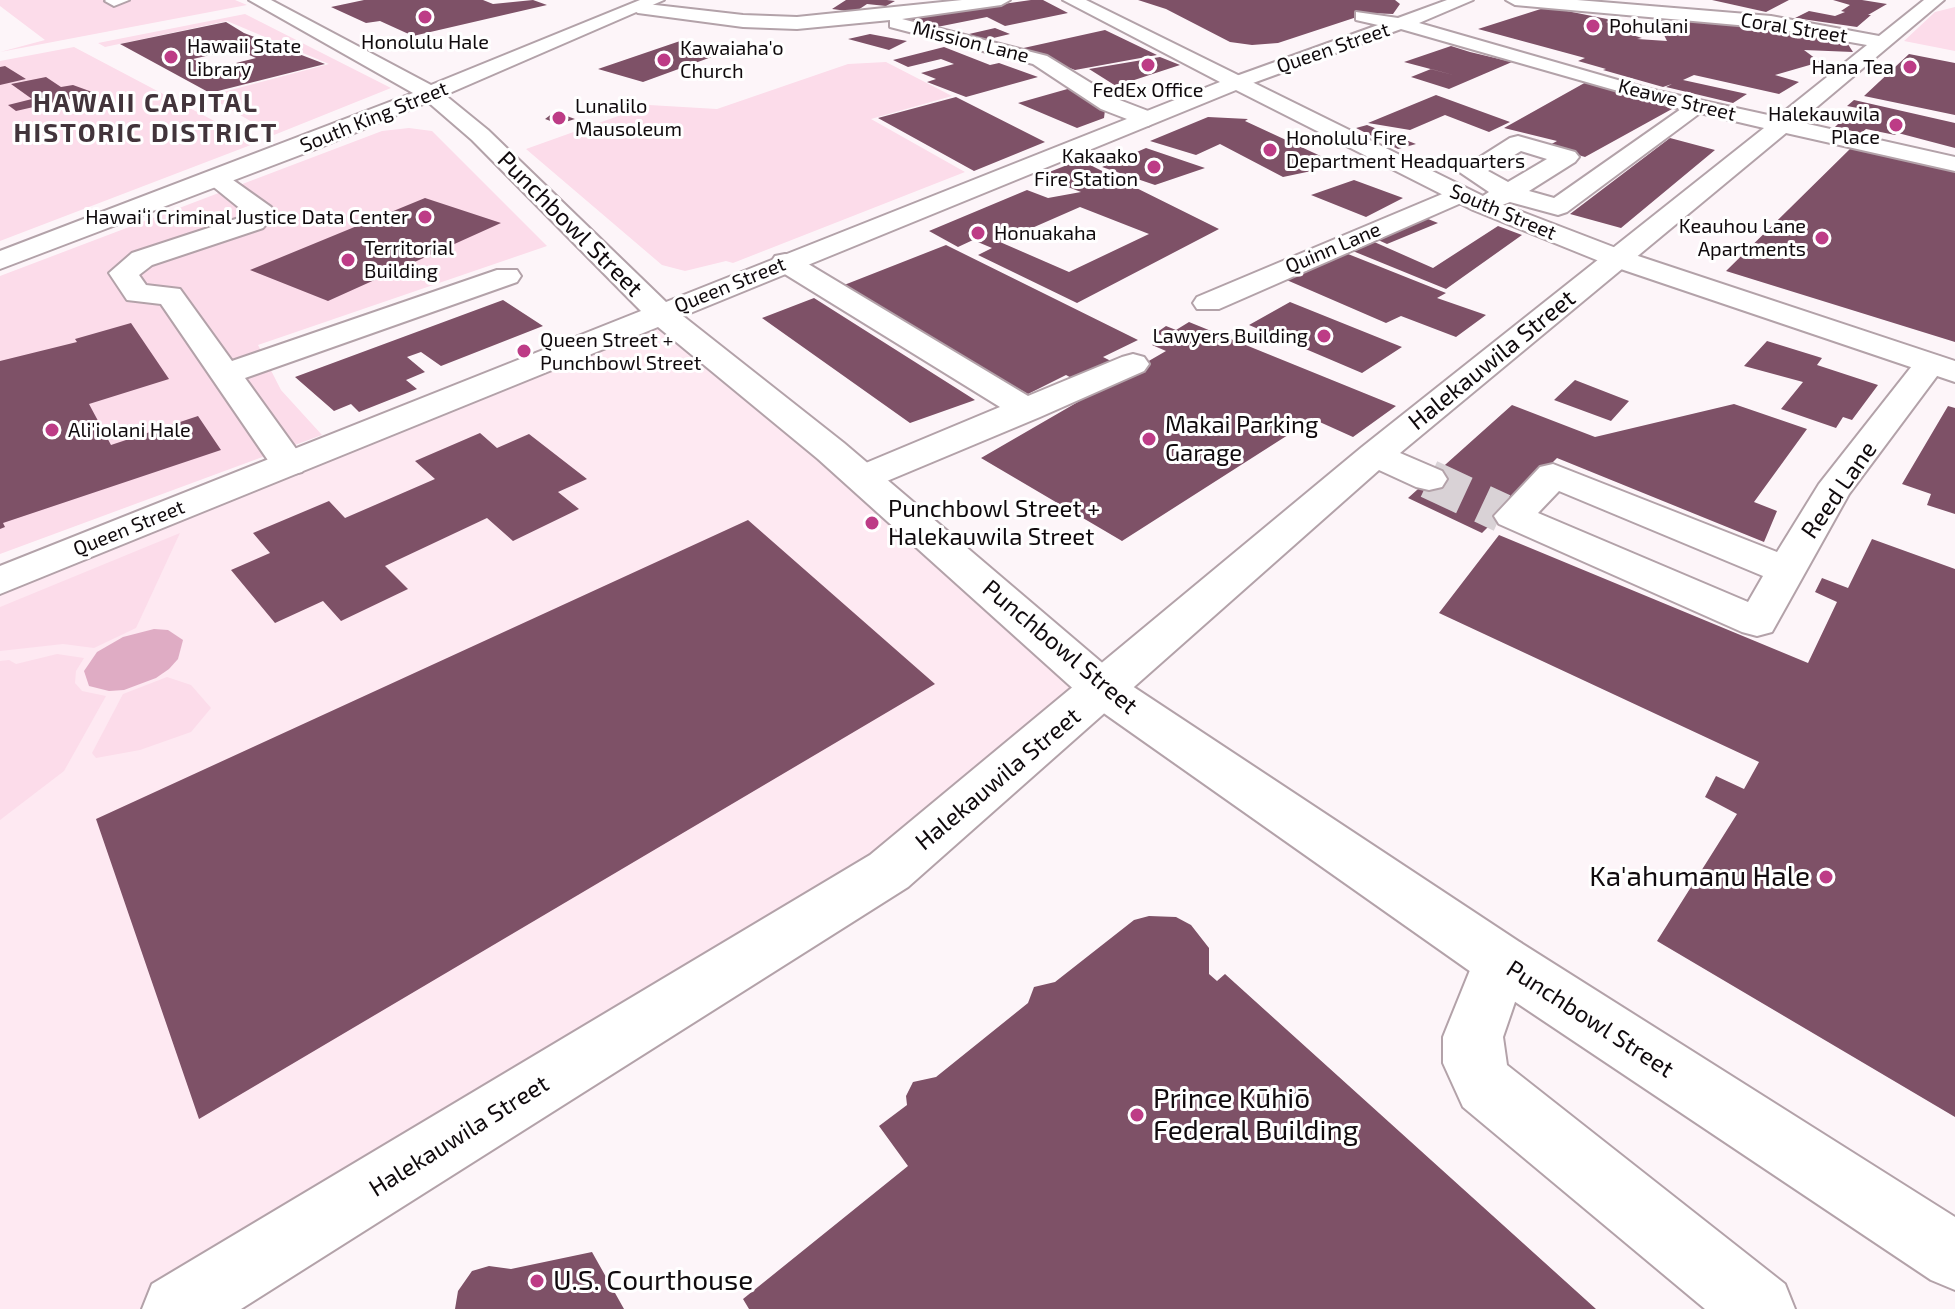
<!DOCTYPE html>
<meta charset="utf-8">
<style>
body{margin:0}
canvas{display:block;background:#fdf5f9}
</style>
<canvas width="1955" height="1309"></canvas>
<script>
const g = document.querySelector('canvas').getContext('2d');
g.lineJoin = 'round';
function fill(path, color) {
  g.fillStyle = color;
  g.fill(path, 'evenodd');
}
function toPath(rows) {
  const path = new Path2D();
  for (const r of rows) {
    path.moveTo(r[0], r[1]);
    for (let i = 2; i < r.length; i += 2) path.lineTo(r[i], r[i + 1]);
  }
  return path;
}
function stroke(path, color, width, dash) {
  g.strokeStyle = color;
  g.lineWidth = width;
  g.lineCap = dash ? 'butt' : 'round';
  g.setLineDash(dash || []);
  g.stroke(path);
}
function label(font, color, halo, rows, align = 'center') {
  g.font = font + ' "Exo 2",sans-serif';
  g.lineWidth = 6;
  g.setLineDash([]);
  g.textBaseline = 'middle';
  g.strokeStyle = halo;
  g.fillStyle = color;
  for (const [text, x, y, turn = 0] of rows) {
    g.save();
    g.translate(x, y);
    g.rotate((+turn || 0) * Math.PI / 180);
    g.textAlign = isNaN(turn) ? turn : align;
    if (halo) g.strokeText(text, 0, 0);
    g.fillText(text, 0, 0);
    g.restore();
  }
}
const built = toPath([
 [660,313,1104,690,889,871,177,1309,0,1309,0,574]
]);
const green = toPath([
 [0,0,235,0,247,5,0,52,45,40,0,6],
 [1955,7,1955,51,1904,41,1935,12],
 [245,14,391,88,274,135,208,96,329,64,227,21,105,47,98,43],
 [74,47,256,143,0,241,0,61],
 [886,62,952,96,871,119,965,172,733,263,726,261,685,271,662,265,526,149,649,105,717,109,848,64],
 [409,128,432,131,547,246,258,345,281,390,322,435,0,554,0,276,382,131],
 [180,533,136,628,94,648,63,644,0,651,0,607],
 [57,654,84,658,76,671,75,683,82,691,106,696,64,771,0,820,0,661,9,660,16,664],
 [167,677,191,685,211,708,191,732,140,750,96,758,92,753,123,694]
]);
const water = toPath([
 [154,629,168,630,183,640,178,659,169,669,156,678,124,690,109,691,89,686,84,671,97,652,123,637]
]);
const building = toPath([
 [364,0,483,0,493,4,533,0,547,5,413,36,380,21,366,23,331,7],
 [846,0,887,0,895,1,886,6,867,4,855,12,832,9],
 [1031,0,1043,0,1068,13,1005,26,987,17,932,28,898,19],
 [1138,0,1395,0,1400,4,1393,14,1369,13,1278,43,1252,45,1230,42,1166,9],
 [1712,0,1789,0,1766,12],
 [1833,0,1862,0,1887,4,1868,15,1871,15,1857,27,1795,18,1809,11,1835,16,1845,12,1841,11,1850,5],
 [1547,7,1612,20,1606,22,1635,30,1626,33,1642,38,1637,39,1667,41,1655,17,1844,38,1853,52,1804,50,1820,62,1775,75,1799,82,1779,94,1694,75,1683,80,1747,94,1733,103,1666,87,1672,84,1663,87,1603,70,1606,69,1578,61,1585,58,1478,29],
 [226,22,244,33,325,64,210,93,120,44],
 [236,49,256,58,212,69,193,59],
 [995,28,1010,34,985,40,969,34],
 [1105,30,1157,55,1075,70,1019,49],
 [870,34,907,41,889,50,848,39],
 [683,40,728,51,643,82,598,69],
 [1451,46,1470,52,1512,62,1449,89,1411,77,1431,69,1457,76,1404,62],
 [944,47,990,65,999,63,1038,77,966,97,927,82,936,79,921,73,954,64,941,59,908,67,893,60],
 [1909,54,1955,63,1955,115,1864,96],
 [1160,57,1180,65,1116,86,1089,69],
 [5,66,26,79,0,85,0,67],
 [46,77,61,87,73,85,95,93,16,111,8,105,32,99,11,84],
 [1588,81,1681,104,1585,157,1548,146,1557,141,1504,128],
 [1071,88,1105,110,1104,118,1077,128,1018,103],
 [1436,95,1510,122,1489,132,1445,115,1410,130,1368,123],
 [956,97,1045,142,974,171,878,118],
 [1854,100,1955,123,1955,148,1898,133,1895,135,1866,129,1861,133,1835,127,1843,119,1850,121,1863,109,1847,106],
 [553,113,561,114,575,119,559,124,545,119],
 [1208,117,1248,119,1245,121,1340,165,1283,177,1220,144,1196,155,1150,141],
 [1367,125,1416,144,1398,149,1356,128],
 [1670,138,1715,150,1621,228,1570,214],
 [1852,147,1955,170,1955,342,1726,271],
 [1146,148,1205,168,1155,185,1102,167],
 [1080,160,1219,229,1077,303,978,255,992,248,973,240,958,247,929,231,1027,190,1048,198,1081,192,1039,176],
 [1080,207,1149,234,1069,272,1000,242],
 [1354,180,1403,198,1366,217,1311,195],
 [425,198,501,223,328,301,250,270],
 [1418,215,1438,223,1387,244,1367,235],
 [1498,226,1522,235,1446,289,1343,247,1363,237,1433,268],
 [946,245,1138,340,1103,357,1115,363,1086,373,1079,382,1066,375,1028,394,839,287],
 [1343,252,1446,293,1437,298,1486,315,1456,337,1401,316,1386,323,1282,278],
 [814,298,975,400,910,423,762,318],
 [503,300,543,326,441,366,421,352,407,357,425,372,406,380,417,389,359,412,351,404,334,411,295,377],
 [1290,302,1402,347,1362,373,1249,325],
 [1189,322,1396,406,1353,437,1313,419,1122,541,981,458,1166,351,1152,345,1165,337,1156,333,1166,326,1176,330],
 [131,323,169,379,89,404,111,445,198,416,221,450,3,523,5,527,0,529,0,361,77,342,75,339],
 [1767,341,1822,358,1817,365,1878,385,1852,420,1843,417,1836,428,1781,409,1803,382,1744,366],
 [1575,380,1629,401,1611,421,1554,400],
 [1734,404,1807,429,1754,502,1777,511,1764,542,1557,458,1482,533,1408,498,1512,405,1595,437],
 [1948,406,1955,408,1955,514,1927,505,1931,494,1902,484],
 [480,433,497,448,529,434,587,479,558,492,579,509,513,541,487,518,385,566,408,589,341,621,323,601,275,623,231,570,270,553,253,533,329,501,345,518,435,479,415,461],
 [748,520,935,684,199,1119,96,819],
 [1499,535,1808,663,1837,602,1815,592,1822,578,1848,588,1872,539,1955,569,1955,1117,1657,941,1737,814,1705,797,1716,776,1744,789,1759,762,1439,613],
 [1149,916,1176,917,1191,925,1209,948,1209,974,1217,981,1225,974,1596,1309,749,1309,743,1299,908,1166,879,1126,907,1105,906,1096,913,1082,936,1077,1028,1003,1034,987,1055,982,1134,920],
 [592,1252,624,1309,455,1309,458,1291,472,1271,489,1266,511,1269]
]);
const minorTunnel = toPath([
 [1429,479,1502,513]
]);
const minor = toPath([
 [129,0,114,6,105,1,106,0,129,0],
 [962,0,1010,0,1001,5,902,19,1047,56,1117,99,1156,114,1159,119,1148,126,1140,124,1101,109,1033,64,890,27,890,20,797,29,743,27,638,13,629,8,638,3,743,15,797,17,962,0],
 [1447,0,1473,0,1419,23,1649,89,1777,117,1867,45,1771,28,1515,5,1506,0,1577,0,1771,16,1879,36,1924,0,1944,0,1799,122,1955,157,1955,171,1786,133,1400,453,1442,471,1447,479,1442,487,1429,490,1416,487,1379,470,908,887,241,1309,142,1309,152,1284,870,855,1362,447,1764,128,1700,113,1567,212,1558,215,1510,202,1482,213,1469,205,1489,192,1458,171,1510,138,1518,136,1575,152,1579,157,1575,162,1529,191,1554,198,1681,109,1401,29,1242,87,1228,87,1225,83,1228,79,1378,25,1356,20,1356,12,1398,18,1447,0],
 [1521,151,1547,159,1508,182,1488,171,1521,151],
 [217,173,226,175,271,207,275,213,271,219,263,228,152,265,139,275,146,285,180,289,232,361,497,270,517,270,521,276,517,282,245,378,307,464,302,472,289,475,276,472,161,304,127,300,109,273,132,253,245,216,247,214,205,180,217,173],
 [1459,187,1468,190,1472,195,1468,200,1219,309,1197,309,1193,303,1197,297,1459,187],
 [785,254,795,256,1028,396,1122,357,1133,354,1144,357,1149,364,1144,371,1040,417,875,486,862,489,849,486,844,478,849,470,1000,407,775,268,771,262,775,256,785,254],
 [1930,354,1941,357,1946,364,1849,494,1772,632,1757,636,1742,632,1499,524,1494,516,1540,467,1553,464,1777,552,1819,484,1919,357,1930,354],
 [1559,491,1763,576,1748,602,1538,513,1559,491],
 [1501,936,1521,943,1529,961,1503,1037,1507,1065,1785,1284,1795,1309,1705,1309,1463,1107,1443,1063,1443,1037,1481,943,1501,936]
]);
const major = toPath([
 [249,0,271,0,431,85,640,0,664,0,445,95,488,130,666,302,1220,82,1063,0,1086,0,1491,200,1629,253,1955,361,1955,382,1609,265,1473,210,1236,90,683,316,844,443,1120,678,1521,943,1955,1217,1955,1290,1931,1280,1481,979,1088,702,818,459,658,327,0,594,0,566,641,311,472,140,428,102,321,147,0,269,0,251,413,93,249,0]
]);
const markers = [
 [425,17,8,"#bd3c86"],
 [1593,26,8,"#bd3c86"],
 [171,57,8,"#bd3c86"],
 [664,60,8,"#bd3c86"],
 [1148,65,8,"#bd3c86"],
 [1910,67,8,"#bd3c86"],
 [559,118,8,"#bd3c86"],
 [1896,125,8,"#bd3c86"],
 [1270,150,8,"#bd3c86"],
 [1154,167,8,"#bd3c86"],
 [425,217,8,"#bd3c86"],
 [978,233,8,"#bd3c86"],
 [1822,238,8,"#bd3c86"],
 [348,260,8,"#bd3c86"],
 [1324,336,8,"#bd3c86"],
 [524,351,8,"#bd3c86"],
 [52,430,8,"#bd3c86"],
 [1149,439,8,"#bd3c86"],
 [872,523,8,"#bd3c86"],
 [1826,877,8,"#bd3c86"],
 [1137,1115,8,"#bd3c86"],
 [537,1281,8,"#bd3c86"]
];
const farPoinames = [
 ["Pohulani",1609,26],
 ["Honolulu Hale",425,42,"center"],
 ["Hawaii State",187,46],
 ["Library",187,69],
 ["Kawaiaha'o",680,48],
 ["Church",680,71],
 ["Hana Tea",1894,67,"right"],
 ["FedEx Office",1148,90,"center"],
 ["Lunalilo",575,106],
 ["Mausoleum",575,129],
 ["Halekauwila",1880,114,"right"],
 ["Place",1880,137,"right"],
 ["Honolulu Fire",1286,138],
 ["Department Headquarters",1286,161],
 ["Kakaako",1138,156,"right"],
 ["Fire Station",1138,179,"right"],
 ["Hawaiʻi Criminal Justice Data Center",409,217,"right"],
 ["Keauhou Lane",1806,226,"right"],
 ["Apartments",1806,249,"right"],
 ["Honuakaha",994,233],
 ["Territorial",364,248],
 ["Building",364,271],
 ["Lawyers Building",1308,336,"right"],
 ["Queen Street +",540,340],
 ["Punchbowl Street",540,363],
 ["Ali'iolani Hale",68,430]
];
const farStreetnames = [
 ["Coral Street",1794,28,9],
 ["Mission Lane",971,42,14],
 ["Queen Street",1333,48,-19],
 ["Keawe Street",1677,100,14],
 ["South King Street",374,117,-22],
 ["South Street",1503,212,23],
 ["Quinn Lane",1333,248,-23],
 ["Queen Street",730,285,-22],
 ["Queen Street",129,528,-22]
];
const streetNames = [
 ["Punchbowl Street",570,224,45],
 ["Halekauwila Street",1492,360,-39],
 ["Reed Lane",1839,490,-55],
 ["Punchbowl Street",1060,647,40],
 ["Halekauwila Street",998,779,-40],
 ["Punchbowl Street",1590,1019,33],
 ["Halekauwila Street",459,1136,-32]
];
const poiNames = [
 ["Makai Parking",1165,425],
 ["Garage",1165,453],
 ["Punchbowl Street +",888,509],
 ["Halekauwila Street",888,537]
];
const farDistrictnames = [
 ["HAWAII CAPITAL",146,103],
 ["HISTORIC DISTRICT",146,133]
];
const nearPoinames = [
 ["Ka'ahumanu Hale",1810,877,"right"],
 ["Prince Kūhiō",1153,1099],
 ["Federal Building",1153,1131],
 ["U.S. Courthouse",553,1281]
];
fill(built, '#fee9f2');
fill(green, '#fcdcea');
fill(water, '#dfacc4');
fill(building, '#7e5167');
stroke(minorTunnel, '#d9d2d6', 39, [39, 20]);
stroke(minor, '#b3a2a9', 4);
stroke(major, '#b3a2a9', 4);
fill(minor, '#fff');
fill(major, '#fff');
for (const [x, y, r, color] of markers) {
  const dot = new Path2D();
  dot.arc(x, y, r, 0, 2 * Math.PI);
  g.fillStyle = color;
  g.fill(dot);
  stroke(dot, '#fff', 3);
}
label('20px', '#100a0d', '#fff', farPoinames, 'left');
label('20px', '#100a0d', '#fff', farStreetnames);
label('24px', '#100a0d', '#fff', streetNames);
label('24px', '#100a0d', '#fff', poiNames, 'left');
g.letterSpacing = '2px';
label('bold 26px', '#42343b', '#fff', farDistrictnames);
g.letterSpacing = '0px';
label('28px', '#100a0d', '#fff', nearPoinames, 'left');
</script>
